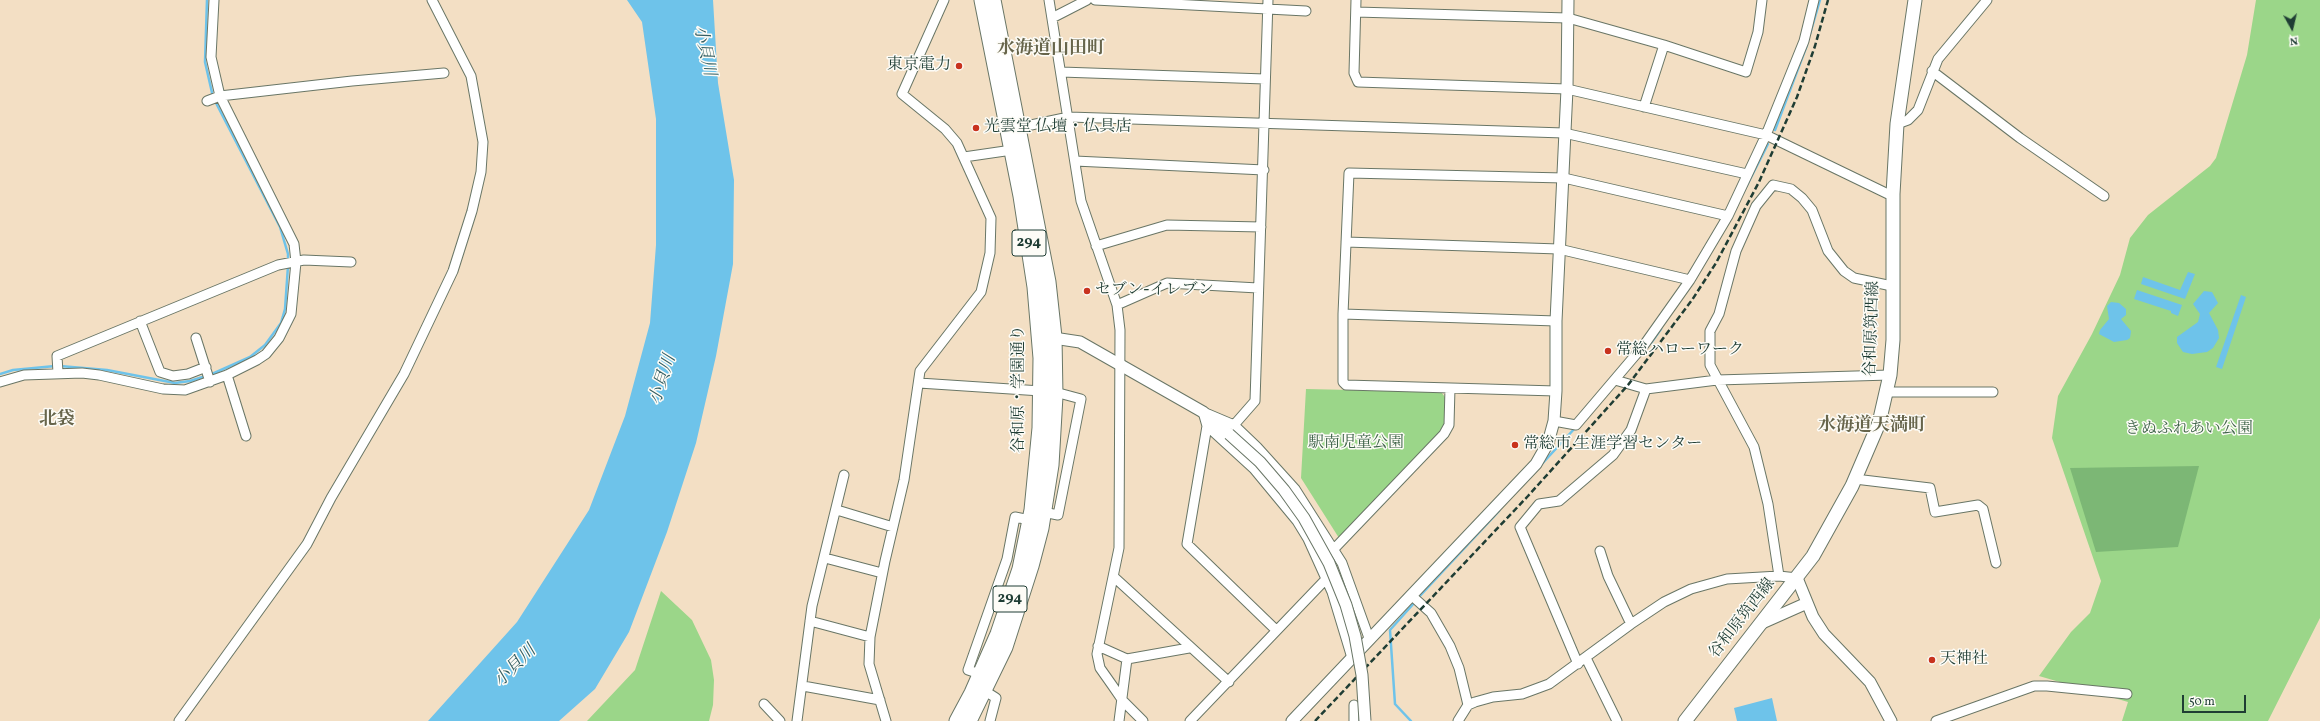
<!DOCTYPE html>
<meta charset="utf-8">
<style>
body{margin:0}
#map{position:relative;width:2320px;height:721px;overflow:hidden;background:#f3dfc4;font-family:Vollkorn,serif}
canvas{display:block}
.north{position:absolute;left:2272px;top:8px;width:40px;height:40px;-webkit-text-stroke:3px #fdfcf7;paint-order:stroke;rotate:172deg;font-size:11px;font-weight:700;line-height:16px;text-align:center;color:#1f3d34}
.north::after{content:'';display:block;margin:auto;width:14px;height:18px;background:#1f3d34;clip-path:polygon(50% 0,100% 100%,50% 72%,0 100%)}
.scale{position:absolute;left:2182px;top:695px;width:64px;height:18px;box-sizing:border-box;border:2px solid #1f3d34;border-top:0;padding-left:5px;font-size:12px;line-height:14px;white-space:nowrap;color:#1f3d34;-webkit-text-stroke:3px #fdfcf7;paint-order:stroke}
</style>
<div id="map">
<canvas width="2320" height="721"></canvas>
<div class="north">N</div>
<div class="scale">50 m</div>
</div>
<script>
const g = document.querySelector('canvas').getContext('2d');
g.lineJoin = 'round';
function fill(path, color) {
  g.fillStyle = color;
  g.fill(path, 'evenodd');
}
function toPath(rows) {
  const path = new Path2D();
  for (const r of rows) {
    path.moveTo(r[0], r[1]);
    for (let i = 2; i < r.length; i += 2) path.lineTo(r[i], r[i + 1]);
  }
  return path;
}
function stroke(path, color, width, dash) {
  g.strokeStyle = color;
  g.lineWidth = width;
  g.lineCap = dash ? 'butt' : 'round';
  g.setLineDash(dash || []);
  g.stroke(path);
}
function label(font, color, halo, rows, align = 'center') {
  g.font = font + ' Vollkorn,"Noto Serif JP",serif';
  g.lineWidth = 3;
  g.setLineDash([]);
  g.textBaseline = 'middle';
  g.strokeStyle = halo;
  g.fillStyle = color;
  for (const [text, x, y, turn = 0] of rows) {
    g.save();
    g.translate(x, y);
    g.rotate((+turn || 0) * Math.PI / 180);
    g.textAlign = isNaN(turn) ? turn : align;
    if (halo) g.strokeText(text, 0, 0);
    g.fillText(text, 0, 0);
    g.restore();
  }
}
const green = toPath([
 [2256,0,2320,0,2320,618,2268,721,2122,721,2128,702,2039,676,2071,632,2090,613,2101,581,2052,438,2058,396,2092,334,2120,275,2130,238,2148,215,2210,166,2216,158,2247,55],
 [1306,389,1441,392,1445,397,1444,428,1339,538,1301,478],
 [661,591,692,620,711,660,714,680,713,705,709,721,587,721,635,670]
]);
const forest = toPath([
 [2199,466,2178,547,2096,552,2070,468]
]);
const water = toPath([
 [627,0,713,0,718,83,734,180,733,264,716,356,696,443,667,532,629,632,595,689,559,721,428,721,517,622,589,510,625,416,650,323,656,245,656,119,642,22],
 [2188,272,2195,274,2185,299,2141,284,2143,277,2180,290],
 [2137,290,2182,305,2178,316,2171,313,2171,311,2134,299],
 [2204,291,2212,292,2218,303,2209,313,2218,330,2219,338,2213,348,2207,352,2192,354,2183,352,2177,343,2177,337,2198,322,2200,314,2193,304],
 [2241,295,2246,297,2222,369,2216,367],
 [2111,302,2119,303,2126,309,2126,315,2121,319,2131,331,2130,338,2127,340,2114,342,2099,334,2100,330,2109,319,2107,306],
 [1772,698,1777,721,1737,721,1734,708]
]);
const stream = toPath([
 [207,0,205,62,213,97],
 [1810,34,1820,0],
 [215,101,280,227,288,254,288,261],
 [1775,130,1807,45],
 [1743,193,1768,144],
 [1651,343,1661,329],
 [60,366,107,370,175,383,190,381,212,374,250,357,265,345,281,323,285,309,288,266],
 [0,374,13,370,55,366],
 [1540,466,1576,427],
 [1418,598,1499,511],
 [1411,721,1395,704,1390,630,1415,602]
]);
const minor = toPath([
 [1049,0,1081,201,1117,305,1120,330,1119,548,1097,654,1100,668,1112,685,1123,701,1143,721],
 [1095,0,1306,11],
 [1356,0,1354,73,1358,82,1567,89,1766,135,1888,194,1893,194],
 [1356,12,1568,18,1664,45,1746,72,1758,32,1762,0],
 [1052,18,1087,0],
 [1932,71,2020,138,2104,196],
 [1061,72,1265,79],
 [207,101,220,96,352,81,444,73],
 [1644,107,1664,45],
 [1897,124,1908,120,1918,110,1938,59,1987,0],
 [1031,125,1069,117,1564,133,1747,174],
 [964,157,1012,150],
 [1075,161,1264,170],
 [1346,242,1559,249,1690,280],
 [1096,246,1167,225,1261,227],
 [1117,305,1167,283,1258,288],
 [1343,314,1556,321],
 [140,321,160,372,173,376,188,374,206,367],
 [196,338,210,382],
 [58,373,57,356,278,265,304,260,351,262],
 [227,375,246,436],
 [1615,380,1646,389,1717,380,1890,375],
 [0,382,24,375,82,373,99,375,163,389,185,390,227,375,257,360,266,354,279,338,291,314,296,262,294,244,220,96,211,57,214,0],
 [919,383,1041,391],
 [1556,391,1346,385,1343,382,1343,314,1349,173,1564,178,1728,216],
 [1887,392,1993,392],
 [1203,412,1207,426,1254,469,1297,521,1308,539,1332,592,1352,658],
 [1208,414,1234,425,1257,447,1295,489,1342,563,1369,638],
 [1554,421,1576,425,1644,345,1690,280,1728,216,1766,135,1804,41,1814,0],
 [1234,425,1255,401,1268,0],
 [1207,426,1187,544,1276,630],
 [1855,479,1930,488,1935,512,1978,505,1983,509,1996,563],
 [837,510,893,527],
 [1043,512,1058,515,1081,399,1055,392],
 [1333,550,1444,434,1449,425,1450,388],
 [1600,551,1608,576,1631,624],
 [825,558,882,573],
 [1779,576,1768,504,1754,447,1710,365,1710,331,1719,314,1736,251,1756,206,1773,185,1791,189,1802,198,1812,210,1828,251,1844,271,1854,278,1892,286],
 [1114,577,1229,682],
 [1411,595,1431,613,1450,646,1459,668,1468,705],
 [810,621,870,637],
 [1098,646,1127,659,1189,648],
 [1586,658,1617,721],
 [1578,664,1520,527,1539,504,1559,501,1613,455,1631,430,1646,389],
 [980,674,968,670,1007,559,1015,517,1030,520],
 [803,686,880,700],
 [985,691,996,698,990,721],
 [764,704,780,721],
 [179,721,307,544,331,498,404,374,453,271,472,211,481,172,483,142,471,76,432,0],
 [797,721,812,606,844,475],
 [886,721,869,664,870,637,885,561,904,480,920,371,981,292,990,253,991,218,957,143,945,129,902,94,944,0],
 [1119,721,1127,659],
 [1190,721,1327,578,1328,573],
 [1354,721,1354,705],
 [1458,721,1468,705,1475,702,1493,697,1522,694,1549,684,1631,624,1664,602,1691,589,1727,579,1779,576,1797,578],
 [1936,721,2034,686,2047,686,2127,694]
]);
const tertiary = toPath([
 [1047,337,1080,342,1203,412,1229,434],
 [1797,578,1813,617,1824,634,1870,682,1891,721],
 [1762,623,1807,603],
 [1292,721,1536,464,1548,443,1554,421,1556,391,1556,321,1567,89,1568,0]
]);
const secondary = toPath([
 [1685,721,1813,556,1852,486,1879,423,1890,375,1893,340,1893,194,1897,124,1915,0]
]);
const trunk = toPath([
 [957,721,972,693,998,634,1020,569,1032,510,1040,428,1041,358,1035,287,1021,196,982,0],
 [969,721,1005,647,1031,566,1041,528,1051,465,1055,396,1054,337,1048,282,993,0]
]);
const rail = toPath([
 [1315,721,1528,496,1628,385,1692,300,1716,263,1759,182,1797,97,1815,46,1828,0]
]);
const tertiaryBridge = toPath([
 [1229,434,1260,462,1284,490,1304,518,1329,563,1346,605,1355,636,1362,675,1365,721]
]);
const markers = [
 [959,66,4,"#c8321e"],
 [976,128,4,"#c8321e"],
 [1087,291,4,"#c8321e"],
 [1608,351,4,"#c8321e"],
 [1515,445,4,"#c8321e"],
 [1932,660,4,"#c8321e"]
];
const shields = [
 [1029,243,34],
 [1010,599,34]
];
const shieldNames = [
 ["294",1029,243],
 ["294",1010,599]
];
const poiNames = [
 ["東京電力",951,66,"right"],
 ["光雲堂 仏壇・仏具店",984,128],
 ["セブン-イレブン",1095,291],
 ["常総ハローワーク",1616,351],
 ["常総市 生涯学習センター",1523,445],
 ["天神社",1940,660]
];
const streetNames = [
 ["谷和原筑西線",1873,329,-88],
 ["谷和原・学園通り",1020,389,-90],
 ["谷和原筑西線",1743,619,-52]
];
const parkNames = [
 ["きぬふれあい公園",2189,430],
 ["駅南児童公園",1356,444]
];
const waterNames = [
 ["小貝川",703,51,78],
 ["小貝川",664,380,-72],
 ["小貝川",516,667,-45]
];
const quarterNames = [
 ["水海道山田町",1051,50],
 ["北袋",57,421],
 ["水海道天満町",1872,427]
];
fill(green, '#9bd689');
fill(forest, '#7cb775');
fill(water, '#6ec3ea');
stroke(stream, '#6ec3ea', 2.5);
stroke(minor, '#697666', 11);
stroke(tertiary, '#697666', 13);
stroke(secondary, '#697666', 15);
stroke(trunk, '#697666', 17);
stroke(minor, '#fff', 9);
stroke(tertiary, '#fff', 11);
stroke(secondary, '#fff', 13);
stroke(trunk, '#fff', 15);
stroke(rail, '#1f3d34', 2.5, [6, 3]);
stroke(tertiaryBridge, '#697666', 13, []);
stroke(tertiaryBridge, '#fff', 11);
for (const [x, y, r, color] of markers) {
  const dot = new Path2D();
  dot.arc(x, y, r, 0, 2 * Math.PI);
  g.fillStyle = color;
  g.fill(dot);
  stroke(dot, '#fdfcf7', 1.5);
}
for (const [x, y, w] of shields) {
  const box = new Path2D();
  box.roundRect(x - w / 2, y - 13, w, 26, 3);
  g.fillStyle = '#fdfcf7';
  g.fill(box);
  stroke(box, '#1f3d34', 1);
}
label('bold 15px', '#1f3d34', null, shieldNames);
label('16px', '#1f3d34', '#fdfcf7', poiNames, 'left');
label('16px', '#1f3d34', '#fdfcf7', streetNames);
label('16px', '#3e6349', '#fdfcf7', parkNames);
label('italic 17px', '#335e62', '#fdfcf7', waterNames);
label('bold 18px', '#67654b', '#fdfcf7', quarterNames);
</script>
